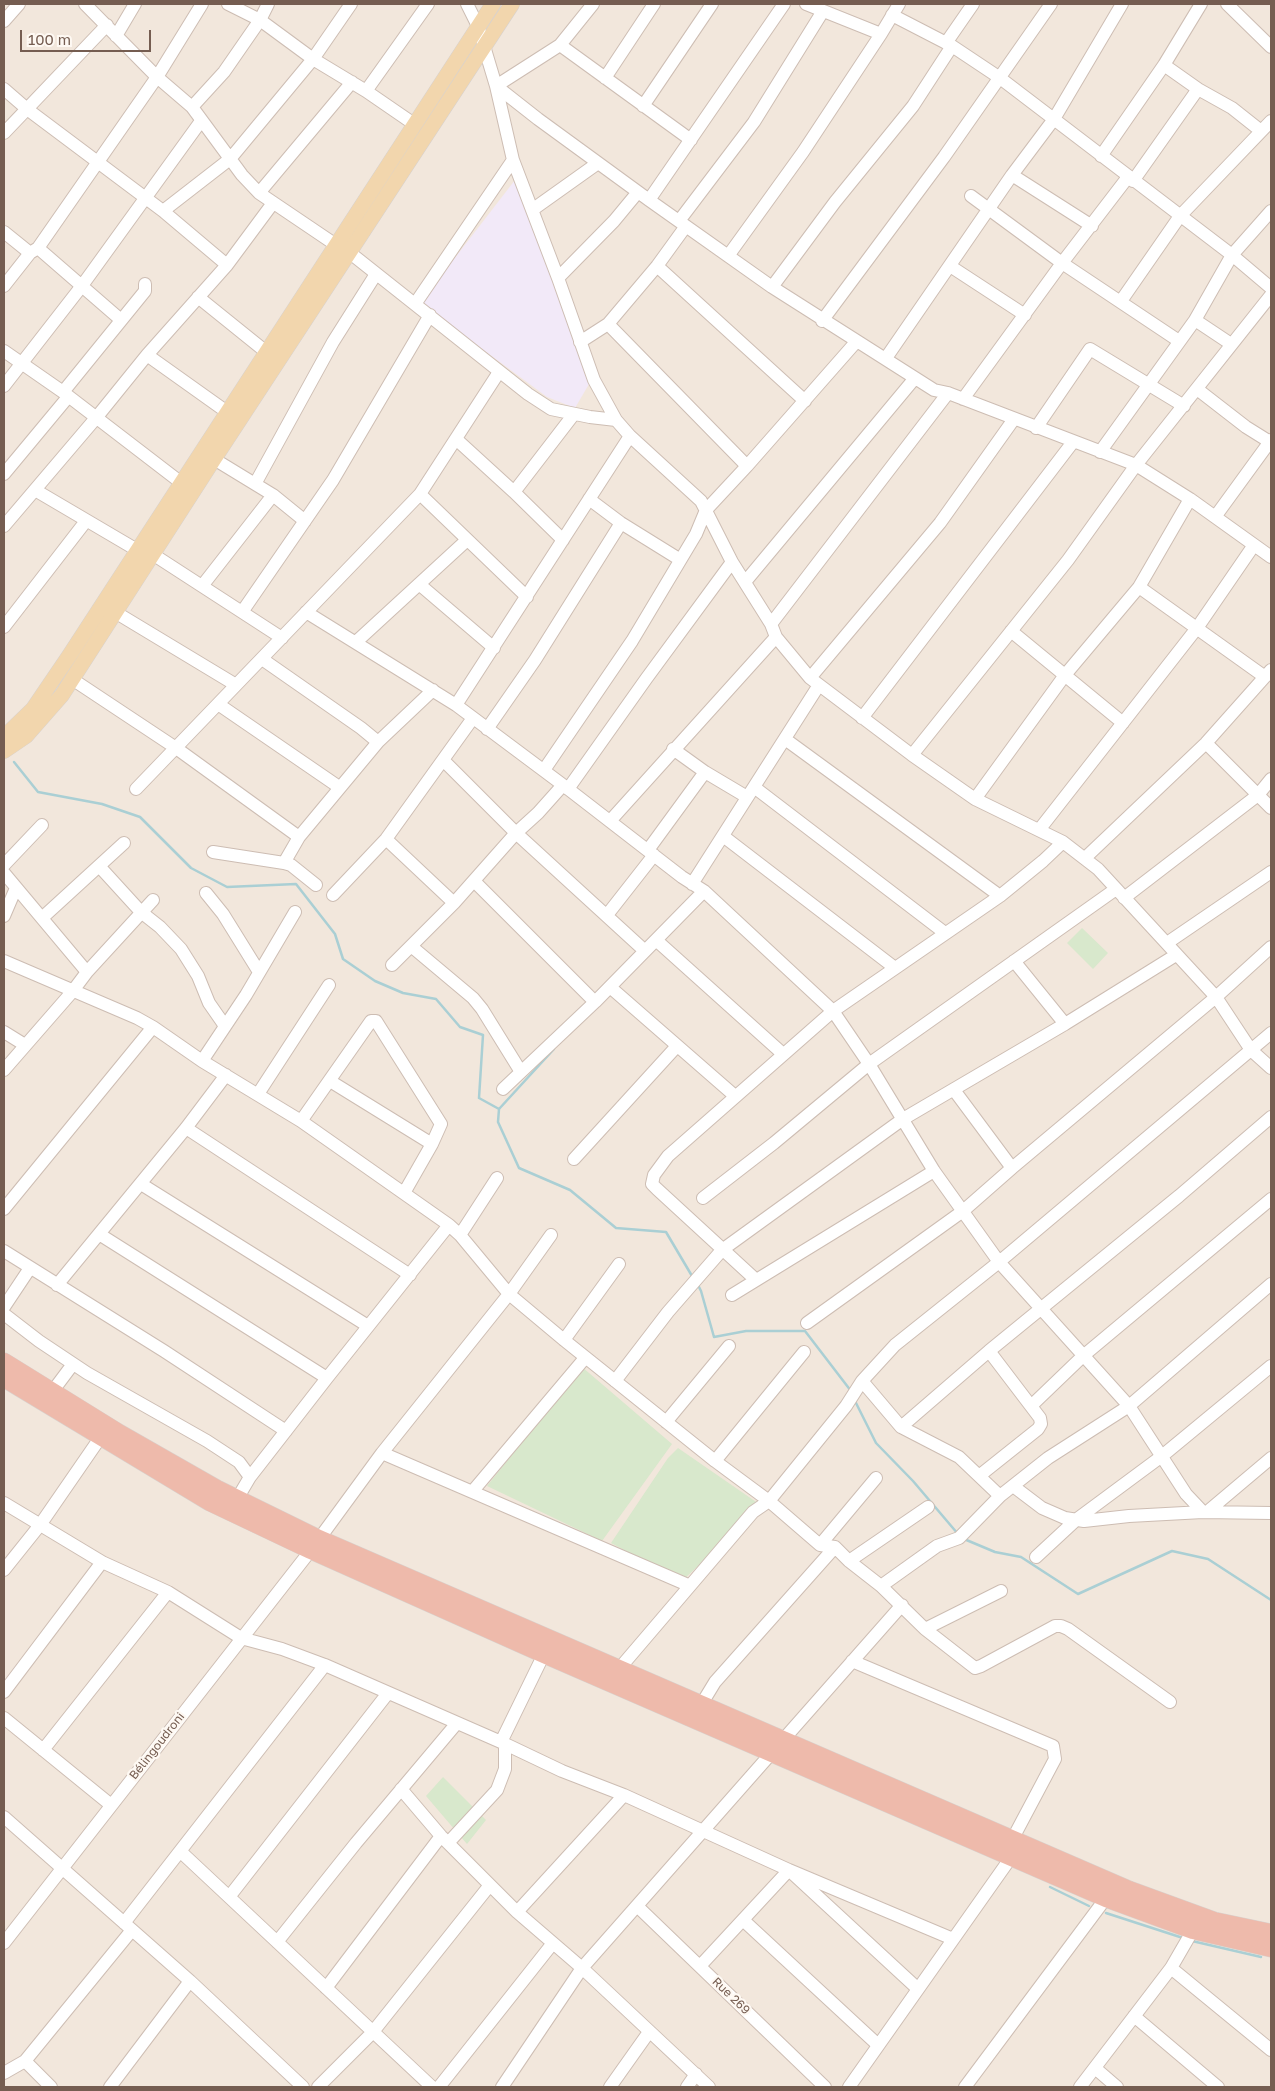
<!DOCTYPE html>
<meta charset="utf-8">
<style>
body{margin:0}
#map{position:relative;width:1275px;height:2091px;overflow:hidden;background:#fbf5ed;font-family:"Golos Text",sans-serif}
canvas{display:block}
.frame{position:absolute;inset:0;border:5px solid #755d51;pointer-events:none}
.scale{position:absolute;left:20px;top:30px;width:131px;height:22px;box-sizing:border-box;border:2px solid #755d51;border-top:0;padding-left:6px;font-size:15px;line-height:18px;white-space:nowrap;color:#755d51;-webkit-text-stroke:4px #fef9f3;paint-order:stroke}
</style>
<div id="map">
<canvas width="1275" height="2091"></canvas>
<div class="frame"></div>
<div class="scale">100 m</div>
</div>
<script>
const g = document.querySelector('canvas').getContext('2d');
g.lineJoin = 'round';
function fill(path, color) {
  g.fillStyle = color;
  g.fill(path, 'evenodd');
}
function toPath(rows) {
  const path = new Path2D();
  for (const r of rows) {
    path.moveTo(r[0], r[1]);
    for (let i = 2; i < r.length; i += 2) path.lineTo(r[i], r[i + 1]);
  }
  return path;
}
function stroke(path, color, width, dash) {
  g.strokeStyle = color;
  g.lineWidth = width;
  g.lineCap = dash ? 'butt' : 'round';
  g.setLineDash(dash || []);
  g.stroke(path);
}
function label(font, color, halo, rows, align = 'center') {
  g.font = font + ' "Golos Text",sans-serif';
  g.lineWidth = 4.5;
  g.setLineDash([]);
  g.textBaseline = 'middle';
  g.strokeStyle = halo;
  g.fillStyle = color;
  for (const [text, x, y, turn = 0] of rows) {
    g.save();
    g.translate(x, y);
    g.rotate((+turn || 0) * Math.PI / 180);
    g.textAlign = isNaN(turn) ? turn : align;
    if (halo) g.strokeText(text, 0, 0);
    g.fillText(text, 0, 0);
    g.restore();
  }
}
const residential = toPath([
 [4,4,1271,4,1271,2087,4,2087]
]);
const education = toPath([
 [515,180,592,379,575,408,547,397,420,303]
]);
const green = toPath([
 [1082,928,1108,953,1093,969,1067,943],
 [582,1367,672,1444,602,1541,487,1486],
 [678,1448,762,1506,682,1581,611,1543,668,1458],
 [443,1777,486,1820,467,1844,426,1796]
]);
const stream = toPath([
 [14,762,38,792,102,804,140,817,191,868,227,887,296,884,335,934,343,959,375,981,403,993,436,999,460,1027,483,1035,479,1098,499,1109,498,1122,519,1168,570,1190,616,1228,666,1232,692,1276],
 [499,1109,554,1049],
 [698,1285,701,1291,714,1337,746,1331,805,1331,851,1391],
 [855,1401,876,1443,913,1481,958,1534],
 [964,1539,995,1552,1021,1557,1078,1594,1172,1551,1208,1559,1271,1600],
 [1050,1887,1089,1906],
 [1106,1913,1183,1938],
 [1192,1941,1261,1957]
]);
const minor = toPath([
 [85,4,157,77,192,107,242,175,259,193,336,245],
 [228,4,260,20,313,59,366,91,414,124],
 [467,4,478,26,496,86,513,160,558,278,594,380,616,420,630,436,701,501,732,562,771,624,776,637,810,678,912,755,975,799,1063,842,1098,869,1216,997,1251,1050,1271,1068],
 [593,4,560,45,496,86,538,119,649,200,772,287,934,390,948,393,1136,465,1190,499,1271,557],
 [1227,4,1271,47],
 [892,15,952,46,1000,78,1232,255,1271,288],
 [4,21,19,4],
 [881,34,899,4],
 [116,36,135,4],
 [946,43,973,4],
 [560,45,691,140],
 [1164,65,1198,89,1232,108,1261,131],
 [605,78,654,4],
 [4,89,27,109,163,211,227,265],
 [366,91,428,4],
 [643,106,712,4],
 [192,107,224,72,260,20,268,4],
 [4,133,107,25],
 [1101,156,1164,65,1201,4],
 [1012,175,1092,226],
 [1133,181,1198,89],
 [259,193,352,82],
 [971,196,1062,263,1179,341],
 [649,200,784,4],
 [532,210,598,163],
 [163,211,230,159,313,59,351,4],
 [679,221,754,122,823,11],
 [4,232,30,253],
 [38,248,121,320],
 [349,252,528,394,551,409,590,417,616,420],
 [728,256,803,152,881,34,806,4],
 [657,266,805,401],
 [950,266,1025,315],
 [558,278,614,221,638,192],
 [4,286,30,253,38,248,157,77,202,4],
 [772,287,835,202,913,106,952,46],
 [198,297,265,351],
 [1121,301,1180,216,1271,121],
 [415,304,513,160],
 [1195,320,1231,344],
 [822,321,944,157,1051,4],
 [608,324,747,466],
 [580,342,608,324,657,266,686,226],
 [4,351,63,392,188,488],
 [147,355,227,412],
 [886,358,1012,175,1054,119,1122,4],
 [4,386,81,287,201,121],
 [1197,389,1246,427,1270,442],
 [63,392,145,291,145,284],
 [963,399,1062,263,1128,177],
 [1036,428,1090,349,1184,406],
 [456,439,514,492,563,540],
 [1100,452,1195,320,1232,255,1271,211],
 [214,459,273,495,305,521],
 [4,474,68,397],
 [255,484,333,342,376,274],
 [35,490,137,550],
 [514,492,574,414],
 [420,494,527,597],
 [589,499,621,523,679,559],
 [1215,517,1271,440],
 [4,526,96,418,147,355,227,265,273,203],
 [154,555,282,638],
 [745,582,915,378],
 [419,584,494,648],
 [202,586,273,495],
 [1139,587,1265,677],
 [115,612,236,685],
 [242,612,333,480,430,315],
 [306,612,456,705,563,785,682,877,704,891,833,1011,869,1064,934,1171,999,1262,1129,1406,1186,1494,1203,1512],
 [771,624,948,393],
 [4,627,86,521],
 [1011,631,1123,723],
 [356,642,467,540],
 [262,659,361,728,378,742],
 [810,678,940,523,1014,419],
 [72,679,176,748,299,837],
 [218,704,339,787],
 [456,705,630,436],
 [862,718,1073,442],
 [487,729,535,660,621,523],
 [785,739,1000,896],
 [1206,743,1271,808],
 [673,749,705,772,747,797],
 [912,755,1068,560,1136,465,1271,295],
 [443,760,516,833,645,951],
 [544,770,632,641,696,534,706,510,747,466,856,342],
 [754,787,945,933],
 [136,789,420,494,499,372],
 [568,789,646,679,732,562],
 [975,799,1065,675,1139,587,1190,499],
 [610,821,776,637],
 [1039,830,1197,628,1254,545],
 [723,836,895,968],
 [386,839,454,903],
 [648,850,705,772],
 [213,852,284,863,291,865,316,885],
 [1085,858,1206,743,1271,670],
 [284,863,299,837,378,742,433,690],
 [4,865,42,825],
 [99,866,141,912,160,927,181,949,198,976,209,1003,225,1026],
 [4,873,87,972],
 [475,882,595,1002],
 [692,884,819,685],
 [206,893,223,914,259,972],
 [333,895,386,839,473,718],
 [1124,898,1258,795,1271,779],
 [607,915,654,855],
 [4,916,16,888],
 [42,918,124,843],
 [656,940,783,1054],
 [1167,943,1271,872],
 [411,946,473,998,482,1009,521,1072],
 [4,961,137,1018,153,1027,202,1061,301,1121,449,1225,327,1378,250,1477,237,1499],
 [1014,961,1065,1024],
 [392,965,454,903,516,833,538,813,563,785],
 [610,987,735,1096],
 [4,1032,25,1045],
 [202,1061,246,995,295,912],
 [4,1070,72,992,87,972,153,900],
 [330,1081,432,1144],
 [503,1089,595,1002,704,891],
 [954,1090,1012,1168],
 [258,1094,329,985],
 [301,1121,371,1021,376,1021,441,1124,432,1144,404,1193],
 [186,1128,410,1275],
 [574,1159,677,1046],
 [141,1184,368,1326],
 [703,1198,774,1143,869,1064,1116,889],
 [4,1209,153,1027],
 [449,1225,460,1235,509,1294,564,1340,715,1461,769,1501,820,1545,835,1547,849,1561,881,1586,925,1629,975,1668,981,1666,1055,1626,1061,1626,1068,1629,1170,1702],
 [99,1234,327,1378],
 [460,1235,497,1178],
 [4,1251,164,1351,286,1431],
 [756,1280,657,1189,652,1184,654,1175,668,1156,833,1011,1000,896,1043,861,1063,842],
 [57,1285,186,1128,226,1075],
 [732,1295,934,1171],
 [4,1307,30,1268],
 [4,1314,39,1341,87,1373,207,1441,239,1462,250,1477],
 [807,1323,963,1211,1012,1168,1216,997,1271,947],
 [564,1340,619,1264],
 [615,1381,668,1312,722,1250,903,1119,1065,1024,1176,955],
 [862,1381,901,1427,959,1457,1000,1496],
 [52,1392,73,1364],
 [1031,1406,1083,1356,1271,1199],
 [666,1422,729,1346],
 [901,1427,989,1351,1179,1196,1271,1117],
 [382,1453,688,1585],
 [715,1461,804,1352],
 [979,1476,1038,1429,1041,1424,1040,1418,989,1351],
 [1013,1486,1042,1508,1065,1518,1084,1521,1129,1516,1203,1512,1271,1513],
 [472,1492,585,1358],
 [4,1503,102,1562,168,1592,241,1638,282,1649,325,1665],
 [1207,1512,1271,1458],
 [820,1545,876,1478],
 [1036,1557,1077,1519,1162,1456,1271,1366],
 [849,1561,928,1507],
 [4,1570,40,1525,100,1438],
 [881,1586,937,1546,959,1538,1000,1496,1048,1458,1129,1406,1271,1284],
 [925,1629,1001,1591],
 [852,1661,1053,1746,1055,1759,1012,1840],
 [619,1669,753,1512,769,1501,846,1406,862,1381,895,1345,999,1262,1271,1033],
 [4,1692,102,1562],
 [701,1705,715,1682,835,1547],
 [4,1718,111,1805],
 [501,1742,544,1654],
 [43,1750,168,1592],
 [401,1789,441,1836,490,1885],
 [4,1817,190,1981,303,2087],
 [448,1843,497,1790,505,1769,505,1744],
 [181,1852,432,2087],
 [229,1897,388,1693],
 [637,1906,825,2087],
 [517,1912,624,1795],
 [743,1920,878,2045],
 [124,1923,325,1665,501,1742,562,1771,624,1795,789,1870,953,1939],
 [277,1942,356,1843,457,1723],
 [4,1943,311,1550,382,1453,509,1294,551,1235],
 [700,1966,789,1870,918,1989],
 [1171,1968,1271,2050],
 [326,1988,441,1836],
 [1134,2016,1218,2087],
 [25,2061,51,2087],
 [1095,2068,1117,2087],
 [4,2073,25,2061,132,1930],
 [110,2087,190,1981],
 [318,2087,372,2033,490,1885,517,1912,582,1968,709,2087],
 [439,2087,553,1943],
 [502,2087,582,1968,902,1605],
 [610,2087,649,2032],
 [687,2087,696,2074],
 [849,2087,1012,1856],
 [965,2087,1106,1898],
 [1080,2087,1171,1968,1193,1930]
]);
const major = toPath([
 [4,737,33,709,69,656,493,4],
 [4,751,26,736,62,695,214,459,512,4]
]);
const highway = toPath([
 [4,1362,117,1432,217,1489,319,1539,1129,1890,1214,1921,1271,1933],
 [4,1378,210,1502,311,1550,544,1654,1106,1898,1193,1930,1271,1948]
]);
const streetNames = [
 ["Bélingoudroni",157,1746,-52],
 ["Rue 269",731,1996,44]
];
fill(residential, '#f2e7dc');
fill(education, '#f2e9f8');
fill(green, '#d8e8cc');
stroke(stream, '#aacfd4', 2.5);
stroke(minor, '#cdbdb3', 14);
stroke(major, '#d8d2ce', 16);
stroke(highway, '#d8d2ce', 19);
stroke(minor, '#fff', 12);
stroke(major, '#f2d6ad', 15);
stroke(highway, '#eebaab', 18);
label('12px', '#755d51', '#fef9f3', streetNames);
</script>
